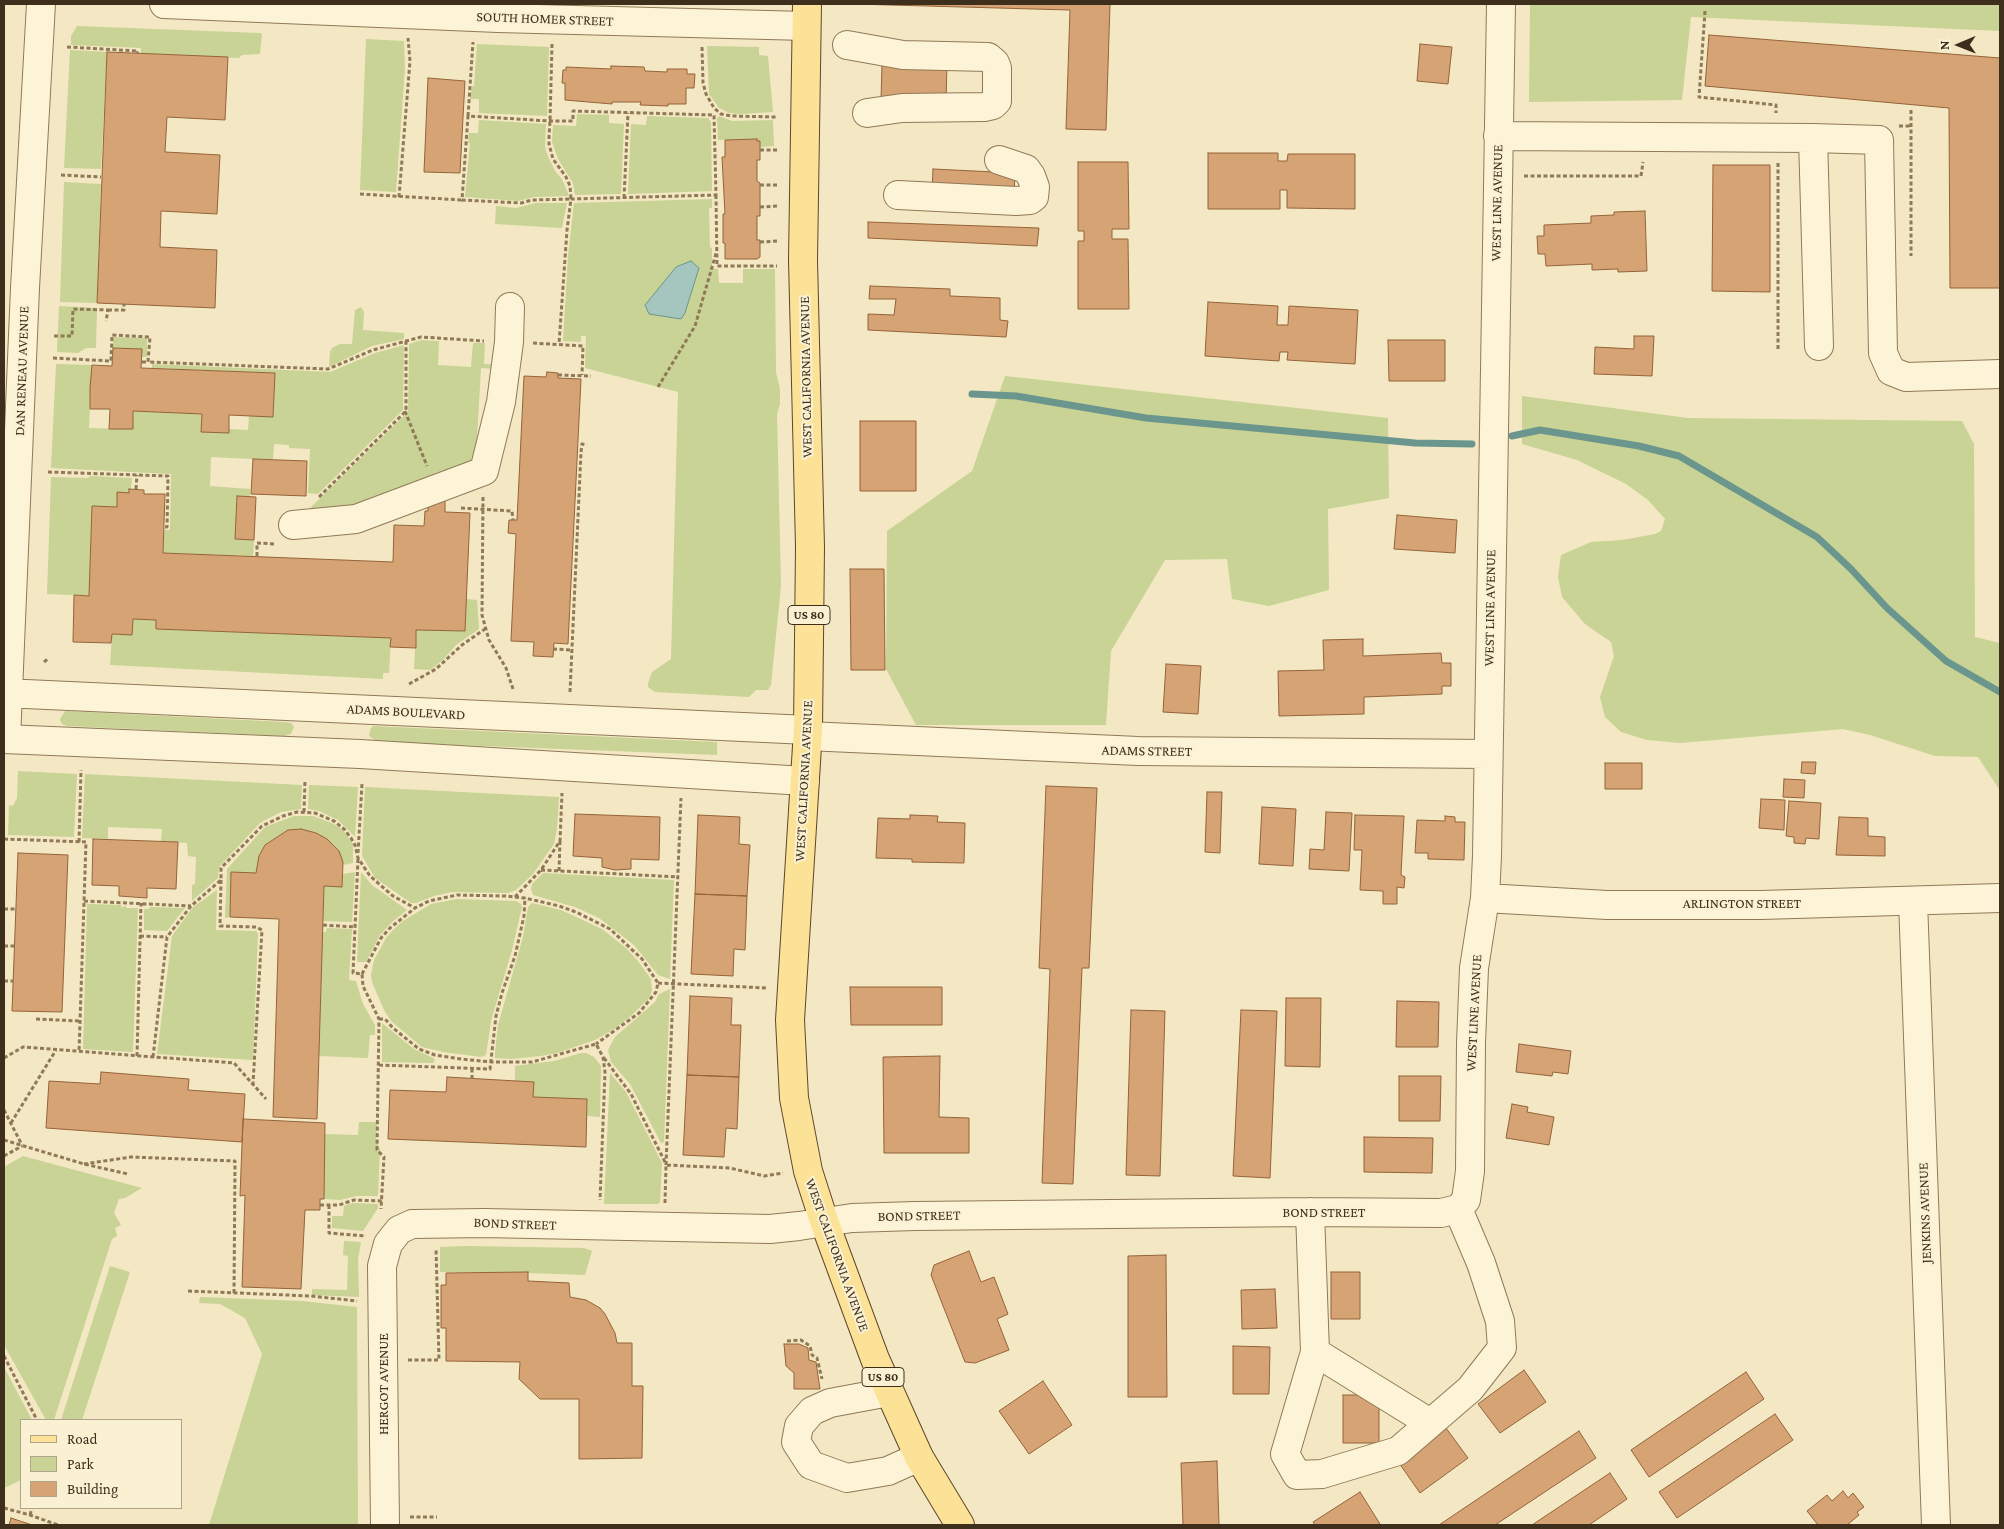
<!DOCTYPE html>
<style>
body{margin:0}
#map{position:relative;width:2004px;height:1529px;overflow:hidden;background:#f3e8c3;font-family:"Crimson Pro",serif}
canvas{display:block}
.frame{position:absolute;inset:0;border:5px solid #3e2f1d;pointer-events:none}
.legend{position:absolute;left:20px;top:1419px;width:162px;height:90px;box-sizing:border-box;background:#faf1d3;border:1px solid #afa38a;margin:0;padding:6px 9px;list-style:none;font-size:15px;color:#3e2f1d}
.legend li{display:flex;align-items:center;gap:10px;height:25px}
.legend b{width:25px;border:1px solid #afa38a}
.north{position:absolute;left:1934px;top:20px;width:50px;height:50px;-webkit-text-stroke:4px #faf1d3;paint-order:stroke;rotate:269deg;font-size:14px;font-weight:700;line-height:20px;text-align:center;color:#3e2f1d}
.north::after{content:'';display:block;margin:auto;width:18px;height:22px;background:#3e2f1d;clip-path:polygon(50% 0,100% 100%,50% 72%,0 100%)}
</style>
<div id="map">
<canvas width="2004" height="1529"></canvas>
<div class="frame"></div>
<ul class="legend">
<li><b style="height:6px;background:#fbe297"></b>Road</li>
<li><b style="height:14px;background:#c8d395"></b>Park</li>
<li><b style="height:14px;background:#d6a374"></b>Building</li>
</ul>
<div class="north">N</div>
</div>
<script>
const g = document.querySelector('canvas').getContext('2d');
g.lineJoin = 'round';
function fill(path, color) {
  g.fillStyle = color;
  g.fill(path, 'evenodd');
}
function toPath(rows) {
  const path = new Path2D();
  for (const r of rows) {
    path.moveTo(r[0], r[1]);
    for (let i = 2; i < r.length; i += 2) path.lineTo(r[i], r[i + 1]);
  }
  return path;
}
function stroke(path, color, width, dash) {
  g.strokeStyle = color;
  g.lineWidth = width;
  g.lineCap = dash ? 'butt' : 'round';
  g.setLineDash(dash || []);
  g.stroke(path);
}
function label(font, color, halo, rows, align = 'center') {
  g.font = font + ' "Crimson Pro",serif';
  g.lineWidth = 4;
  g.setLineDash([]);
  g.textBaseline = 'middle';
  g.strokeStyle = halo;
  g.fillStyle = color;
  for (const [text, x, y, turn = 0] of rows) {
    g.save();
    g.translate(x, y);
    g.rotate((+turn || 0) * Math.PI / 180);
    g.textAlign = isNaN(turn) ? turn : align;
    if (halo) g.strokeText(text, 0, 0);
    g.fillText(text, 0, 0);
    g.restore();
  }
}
const green = toPath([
 [1530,4,2000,4,2000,31,1691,17,1682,100,1529,102],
 [77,26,260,33,262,34,260,54,242,55,239,58,141,54,141,48,71,45,71,36],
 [366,39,404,41,405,69,396,192,360,190],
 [477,44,549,47,547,116,479,113,479,99,470,99,472,86,474,86],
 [707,46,759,47,759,55,768,56,773,112,740,114,729,113,719,108,709,94],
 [70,50,107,52,101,169,64,168],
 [577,114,609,115,609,123,624,124,621,194,575,195,573,183,558,159,552,142,553,125,576,126],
 [647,116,708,118,711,122,712,191,628,194,631,124,646,125],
 [719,116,732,121,773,120,774,146,760,147,760,142,757,141,756,139,718,140,717,118],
 [479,120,546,124,545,146,547,154,555,171,562,179,569,196,534,197,518,201,465,197,470,143,468,143,469,133,478,133],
 [64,182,101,184,97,303,60,302],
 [712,199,712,208,709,208,710,247,712,248,712,268,718,269,719,283,743,283,743,269,775,269,776,372,780,389,780,404,777,414,781,586,771,685,768,690,756,690,749,697,655,692,648,687,648,683,652,672,671,659,678,392,585,368,586,336,581,336,581,342,563,341,568,256,574,203],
 [536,203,567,203,562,228,495,224,496,206,516,208],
 [59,306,97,308,96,348,86,348,78,353,57,352],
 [361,307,364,312,363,330,404,333,404,339,372,346,329,367,330,352,332,348,340,344,352,344,355,310],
 [113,337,147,338,147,357,141,357,141,349,113,348],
 [421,340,439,341,438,365,471,367,473,343,485,343,484,364,495,364,495,369,481,368,476,456,466,466,427,483,316,517,311,507,408,412,409,344],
 [404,345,403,410,318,494,308,493,310,449,289,448,289,445,274,444,273,460,211,457,210,486,250,489,250,497,237,496,235,539,254,540,253,556,163,553,164,530,170,530,171,474,51,468,56,364,92,365,89,428,132,429,133,411,202,414,201,432,228,433,229,429,248,430,249,416,273,416,275,373,152,368,152,364,330,372,375,353],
 [1005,376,1388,418,1389,498,1328,509,1329,590,1269,606,1232,599,1227,559,1165,560,1111,651,1106,725,916,725,886,669,887,531,972,471],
 [1522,396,1688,418,1962,421,1974,444,1975,637,2000,643,2000,803,1999,789,1978,757,1935,756,1870,735,1843,729,1680,743,1647,740,1621,732,1605,717,1600,697,1614,656,1611,642,1585,624,1562,597,1558,577,1561,555,1591,542,1622,540,1655,534,1661,531,1665,519,1648,500,1626,484,1577,460,1522,444],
 [90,476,132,478,131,489,129,489,129,493,117,493,117,507,92,506,89,596,47,594,51,477,88,478],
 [466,599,477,600,479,629,456,645,443,660,430,670,414,669,416,630,465,631],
 [133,619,156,620,156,629,391,638,389,673,383,673,383,679,110,665,112,634,132,635],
 [65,711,285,722,291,723,294,727,291,734,284,736,67,726,62,724,60,719],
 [373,726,717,742,717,755,378,742,369,736,370,730],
 [18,771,77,774,74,837,8,835,9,805,13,806,17,798],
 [85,774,302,785,301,809,281,812,260,823,219,867,218,878,192,901,192,885,195,884,196,857,188,856,187,843,161,841,162,829,108,827,108,839,82,838],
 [309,785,358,787,355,837,338,820,319,811,308,809],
 [365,787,559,797,557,829,554,844,533,874,516,890,508,893,452,892,434,896,416,903,411,903,375,878,362,856],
 [294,816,313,816,334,824,343,830,353,844,353,863,343,865,339,851,334,845,316,833,301,829,288,830,265,845,259,856,256,873,231,872,230,917,225,918,227,869,265,827],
 [355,872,352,922,323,921,324,886,342,887,343,874],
 [361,872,372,885,407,910,392,922,380,935,366,962,357,962],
 [543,873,674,880,670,979,658,975,634,945,599,918,575,907,533,895,531,889,532,884],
 [217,890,216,930,256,931,258,934,253,1060,157,1054,172,936,193,907],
 [457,899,516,901,521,904,522,907,512,950,491,1021,486,1055,481,1057,443,1052,422,1047,391,1021,384,1010,372,982,371,975,374,960,386,938,393,930,403,921,431,904],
 [532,903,561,910,602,929,626,948,637,960,651,979,652,991,649,998,632,1015,614,1029,595,1040,557,1053,541,1056,511,1059,495,1058,495,1052,498,1025,523,937,528,907],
 [87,904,121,905,122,908,126,905,126,908,138,908,133,1052,83,1049],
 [150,907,185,908,167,931,144,930,144,909,149,909],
 [327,928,352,929,349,980,356,981,363,1004,375,1025,375,1035,370,1035,368,1058,319,1056,322,932,326,932],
 [670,989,664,1142,661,1143,630,1084,611,1062,608,1050,615,1037,655,1002,659,994],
 [382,1023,414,1049,433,1058,435,1060,433,1063,382,1062],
 [581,1053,586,1053,594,1057,601,1066,600,1117,587,1116,587,1099,533,1097,534,1082,515,1081,515,1066,554,1061],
 [610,1073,626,1092,662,1163,660,1202,658,1204,604,1204],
 [359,1122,377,1122,376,1141,380,1149,378,1196,357,1196,340,1200,324,1199,324,1134,358,1135],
 [23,1156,142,1188,125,1198,119,1199,114,1213,121,1225,115,1228,117,1236,112,1239,54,1420,46,1420,4,1345,4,1167],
 [353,1203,378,1204,378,1208,363,1231,332,1228,332,1216,343,1216,344,1206],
 [344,1241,361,1242,358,1259,359,1297,312,1295,312,1289,347,1290,348,1256,343,1255],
 [467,1246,584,1248,592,1251,585,1275,528,1273,528,1272,440,1272,440,1247],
 [110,1266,130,1272,82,1420,61,1420],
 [200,1297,302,1301,357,1307,358,1525,209,1525,262,1354,245,1318,220,1304,199,1303],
 [4,1367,32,1420,21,1420,21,1480,4,1488]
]);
const water = toPath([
 [691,261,699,268,685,313,681,319,649,314,645,305,676,267,691,261]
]);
const stream = toPath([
 [972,394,1016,396,1146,418,1415,443,1472,444],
 [1512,436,1540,430,1639,446,1679,456,1817,537,1851,569,1887,608,1946,661,2000,692]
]);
const building = toPath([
 [854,4,1110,4,1106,130,1066,129,1070,10,854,4],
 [1709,35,2000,58,2000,288,1950,288,1949,108,1705,86,1709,35],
 [1420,44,1452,47,1448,84,1417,81,1420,44],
 [107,52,228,57,225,120,167,117,165,152,220,155,217,214,161,211,160,247,217,250,215,308,97,303,107,52],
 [947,63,946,103,881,99,882,65,947,63],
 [611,66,644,67,645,71,667,72,667,69,687,69,687,74,695,74,694,88,686,88,686,104,668,104,668,106,640,105,641,102,612,102,612,104,565,100,565,83,562,83,563,70,566,70,566,67,611,69,611,66],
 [428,78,465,81,460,173,424,172,428,78],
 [757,139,757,141,760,141,760,160,757,160,757,181,760,183,760,216,757,216,757,240,760,240,760,257,757,259,725,259,725,243,723,243,723,214,725,214,722,157,725,157,725,140,757,139],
 [1208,153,1278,153,1278,161,1287,161,1288,154,1355,154,1355,209,1287,208,1287,190,1280,190,1280,209,1208,209,1208,153],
 [1078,162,1128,162,1129,229,1112,229,1112,239,1128,239,1129,309,1078,309,1078,241,1084,241,1084,231,1078,231,1078,162],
 [1713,165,1770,165,1770,292,1712,291,1713,165],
 [933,169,1015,173,1014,196,932,192,933,169],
 [1645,211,1647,271,1618,272,1618,269,1592,270,1592,264,1546,266,1545,254,1538,254,1537,236,1544,236,1544,225,1591,223,1591,216,1614,215,1614,212,1645,211],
 [868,222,1039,228,1037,246,868,238,868,222],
 [870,286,950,289,950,296,1000,298,1000,320,1008,321,1006,337,868,330,868,314,894,315,896,299,869,299,870,286],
 [1208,302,1278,306,1277,325,1288,325,1289,306,1358,310,1355,364,1287,360,1288,352,1280,352,1279,361,1205,356,1208,302],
 [1634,336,1654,336,1652,376,1594,374,1595,347,1634,349,1634,336],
 [1388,340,1445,340,1445,381,1389,381,1388,340],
 [113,348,142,349,141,368,275,373,273,417,229,415,229,433,201,432,202,414,133,411,133,429,109,429,110,409,90,409,90,388,92,365,112,366,113,348],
 [547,372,558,373,558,378,581,379,568,644,554,643,553,657,533,656,534,642,511,641,516,534,508,533,509,520,517,520,524,376,546,377,547,372],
 [860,421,916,421,916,491,860,491,860,421],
 [253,459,307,461,306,496,251,494,253,459],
 [129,489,144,490,144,494,165,494,163,553,393,562,394,525,424,526,425,511,428,511,428,499,445,500,445,512,470,513,465,631,416,630,416,648,390,647,391,638,156,629,156,620,133,619,132,635,112,634,111,643,73,642,74,595,89,596,92,506,117,507,117,492,129,493,129,489],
 [237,496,256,497,254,540,235,539,237,496],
 [1397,515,1457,520,1455,553,1394,549,1397,515],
 [850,569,884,569,885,670,851,670,850,569],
 [1363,639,1363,656,1441,653,1442,663,1451,663,1451,686,1442,686,1442,694,1364,697,1364,714,1279,716,1278,671,1324,670,1323,640,1363,639],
 [1166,664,1201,666,1198,714,1163,712,1166,664],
 [1802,762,1816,762,1815,774,1801,773,1802,762],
 [1605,763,1642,763,1642,789,1605,789,1605,763],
 [1784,779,1805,780,1804,798,1783,797,1784,779],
 [1046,786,1097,788,1089,968,1082,968,1073,1184,1042,1183,1050,969,1039,968,1046,786],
 [1207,792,1222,792,1220,853,1205,852,1207,792],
 [1761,799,1785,800,1784,830,1759,828,1761,799],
 [1789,801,1821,803,1819,839,1806,838,1805,844,1794,843,1794,837,1786,836,1789,801],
 [1262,807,1296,809,1293,866,1259,864,1262,807],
 [1326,812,1352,813,1349,871,1309,869,1310,849,1324,850,1326,812],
 [575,814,660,817,659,860,631,859,631,869,615,870,602,867,602,858,573,856,575,814],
 [698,815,740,817,739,844,750,845,747,896,695,894,698,815],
 [910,815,938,816,937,822,965,823,964,863,912,862,912,859,876,858,878,818,910,819,910,815],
 [1355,815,1404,816,1401,875,1405,877,1404,888,1397,887,1397,904,1383,904,1383,891,1360,890,1362,850,1354,850,1355,815],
 [1445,816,1455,817,1455,822,1465,822,1464,860,1428,859,1428,853,1415,853,1417,820,1445,821,1445,816],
 [1839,817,1868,818,1868,836,1885,837,1885,856,1836,855,1839,817],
 [301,829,316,833,327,839,339,851,343,862,342,887,324,886,317,1119,273,1117,279,919,230,917,231,872,256,873,259,856,265,845,288,830,301,829],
 [93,839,178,842,176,889,147,888,147,898,119,896,119,886,92,885,93,839],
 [18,853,68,855,62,1012,12,1011,18,853],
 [695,894,747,896,745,950,734,949,733,976,691,974,695,894],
 [850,987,942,987,942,1025,851,1025,850,987],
 [690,996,732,998,731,1025,741,1025,739,1077,687,1075,690,996],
 [1286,998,1321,998,1320,1067,1285,1066,1286,998],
 [1397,1001,1439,1002,1438,1047,1396,1047,1397,1001],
 [1131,1010,1165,1011,1160,1176,1126,1175,1131,1010],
 [1241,1010,1277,1011,1270,1178,1233,1176,1241,1010],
 [1519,1044,1571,1051,1568,1074,1553,1072,1552,1076,1516,1072,1519,1044],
 [940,1056,939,1117,969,1118,969,1153,884,1153,883,1057,940,1056],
 [101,1072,189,1079,188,1090,245,1094,242,1142,46,1128,49,1081,100,1084,101,1072],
 [687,1075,739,1077,737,1129,726,1128,724,1157,683,1155,687,1075],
 [1399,1076,1441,1076,1440,1121,1399,1121,1399,1076],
 [447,1077,534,1082,533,1097,587,1099,586,1147,388,1139,390,1090,446,1092,447,1077],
 [1512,1104,1528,1107,1527,1112,1554,1117,1549,1145,1506,1138,1512,1104],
 [243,1119,325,1123,324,1199,320,1199,320,1210,305,1210,301,1289,242,1287,245,1195,240,1196,243,1119],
 [1364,1137,1433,1138,1432,1173,1364,1172,1364,1137],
 [969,1251,981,1282,994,1277,1008,1314,997,1319,1009,1350,975,1363,965,1362,931,1275,934,1265,969,1251],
 [1166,1255,1167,1397,1128,1397,1128,1256,1166,1255],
 [528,1272,528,1281,569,1283,570,1297,586,1300,600,1308,605,1314,615,1333,617,1343,632,1343,632,1386,643,1386,642,1458,579,1459,579,1399,540,1399,519,1379,520,1362,446,1361,446,1328,441,1328,441,1285,446,1285,446,1273,528,1272],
 [1331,1272,1360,1272,1360,1319,1331,1319,1331,1272],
 [1275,1289,1277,1328,1242,1329,1241,1290,1275,1289],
 [784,1344,799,1344,808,1348,809,1360,816,1362,820,1389,794,1389,794,1373,786,1366,784,1344],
 [1233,1346,1270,1347,1269,1394,1233,1394,1233,1346],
 [1524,1370,1546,1402,1500,1433,1478,1404,1524,1370],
 [1746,1372,1764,1399,1649,1477,1631,1450,1746,1372],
 [1043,1381,1072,1425,1029,1454,999,1411,1043,1381],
 [1343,1395,1379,1395,1379,1443,1343,1443,1343,1395],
 [1775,1414,1793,1440,1677,1518,1659,1492,1775,1414],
 [1446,1428,1468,1458,1420,1493,1399,1463,1446,1428],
 [1579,1431,1596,1458,1495,1525,1439,1525,1579,1431],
 [1217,1461,1219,1525,1183,1525,1181,1463,1217,1461],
 [1610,1473,1627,1499,1589,1525,1532,1525,1610,1473],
 [1843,1491,1848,1498,1853,1493,1864,1507,1857,1512,1859,1515,1847,1525,1818,1525,1807,1511,1827,1495,1832,1501,1843,1491],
 [1360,1492,1380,1524,1378,1525,1315,1525,1313,1522,1360,1492],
 [11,1518,32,1525,9,1525,11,1518]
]);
const path = toPath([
 [1705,11,1699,97,1776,105,1776,113],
 [552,44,550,121,549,136,549,144,553,159,566,177,570,186,571,199,532,200,521,203,462,200,468,116,550,121,573,121,573,111,714,115,716,195,571,199,567,230,559,344],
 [67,47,138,51,137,53],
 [702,47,703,83,706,94,714,108,721,114,731,116,777,117],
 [1911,110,1911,256],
 [468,116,473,42],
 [1899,126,1911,126],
 [760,150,777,150],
 [1778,163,1778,351],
 [61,175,101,177],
 [1524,176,1641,176,1643,162],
 [760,185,778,185],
 [360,194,462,200],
 [716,195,717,266,777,266],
 [399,197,410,61,408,38],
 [624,198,628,113],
 [760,207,778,206],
 [760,242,778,241],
 [108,310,124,310,124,304],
 [54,336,72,336,73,309,108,310,106,321],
 [533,343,583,346,582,375],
 [53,358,111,361,112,335,150,337,148,362,328,369,373,350,421,337,484,341],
 [142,362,148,362],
 [558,375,591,376],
 [658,387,695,326,717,250],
 [405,411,427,466],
 [581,452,582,444,587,445],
 [48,472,168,476,167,527,164,527],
 [136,489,137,475],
 [319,497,406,411,406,341],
 [483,497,482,615,489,640,506,668,513,689],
 [461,508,512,511,513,520],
 [257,556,257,543,275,544],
 [553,649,572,650],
 [44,662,49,658],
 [409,684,436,669,462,645,485,629],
 [570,692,581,452],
 [304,812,305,781],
 [4,839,86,842,79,1052],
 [79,842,81,770],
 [358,853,362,784],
 [358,859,353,973,362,974,363,986,379,1019,377,1150,384,1157,381,1209],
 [541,870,679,877],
 [559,871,560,841],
 [221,880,220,926,256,927,262,930,253,1084],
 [515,897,541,870,560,841,562,793],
 [84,901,191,906],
 [4,909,16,909],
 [323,925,355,927],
 [140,936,167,937],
 [4,946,15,946],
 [362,974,381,938,390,928,415,908,429,901,457,895,505,896,525,898,559,906,576,912,610,929,642,959,658,983,656,992,639,1013,596,1044],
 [4,981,13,981],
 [658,983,767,988],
 [36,1019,80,1021],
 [379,1019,385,1019,393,1028,419,1049,435,1055,461,1059,491,1062,532,1062,596,1044,603,1057,605,1072,600,1200],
 [137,1056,141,903],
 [153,1057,167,937,191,906,221,880,221,868,262,826,283,816,297,812,315,813,334,821,344,829,351,838,355,845,358,858,370,876,393,896,415,908],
 [4,1058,23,1047,234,1063,266,1099],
 [604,1058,631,1094,666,1164],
 [379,1065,490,1069,496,1016,502,993,515,956,524,916,525,898],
 [472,1079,472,1068],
 [4,1110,22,1145],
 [11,1123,56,1050],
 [4,1140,84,1164,128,1174],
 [4,1156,22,1146],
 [84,1164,131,1157,235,1161,234,1294],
 [666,1165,681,798],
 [665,1203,666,1165,730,1168,764,1176,783,1173],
 [320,1205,339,1205,354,1200,382,1201],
 [329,1205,329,1233,366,1236],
 [188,1291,311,1296,357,1301],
 [787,1341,801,1340,810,1346,812,1355,817,1358,822,1379],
 [4,1356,37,1420],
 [408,1360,439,1360,436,1248],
 [4,1508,30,1515,58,1525],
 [30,1515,32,1508],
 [410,1517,437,1517]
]);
const minor = toPath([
 [164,4,498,18,806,26],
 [847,45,903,55,988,57,995,63,997,68,997,101,993,105,984,107,902,108,867,113],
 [1498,136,1813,138,1819,346],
 [1813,138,1879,140,1883,353,1891,371,1906,377,2000,374],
 [898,195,1016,201,1030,200,1034,197,1035,187,1031,176,1026,169,999,160],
 [293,525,356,519,484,471,501,402,509,342,510,307],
 [4,693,808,730],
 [807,736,1138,751,1488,754],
 [4,739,360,754,805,781],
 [6,739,25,288,41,4],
 [1485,898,1607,905,1761,905,2000,898],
 [1913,901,1936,1525],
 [1310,1212,1315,1352,1285,1454,1297,1475,1322,1474,1398,1451,1470,1389,1502,1348,1500,1321,1481,1263,1458,1209],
 [1315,1352,1430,1423],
 [889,1392,830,1403,812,1411,799,1426,796,1442,811,1465,847,1478,888,1471,919,1457],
 [385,1525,382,1266,388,1244,399,1230,412,1224,484,1223,770,1229,799,1226,852,1218,915,1216,1310,1212,1441,1213,1458,1209,1466,1200,1470,1171,1471,1043,1474,968,1485,898,1487,856,1501,4]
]);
const major = toPath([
 [807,4,803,260,810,547,808,730,790,1020,794,1098,808,1171,824,1221,875,1359,919,1457,960,1525]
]);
const shields = [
 [809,615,42],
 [883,1377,42]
];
const shieldNames = [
 ["US 80",809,615],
 ["US 80",883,1377]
];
const streetNames = [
 ["SOUTH HOMER STREET",545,19,2],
 ["WEST LINE AVENUE",1497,203,-89],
 ["DAN RENEAU AVENUE",22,371,-88],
 ["WEST CALIFORNIA AVENUE",806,377,-91],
 ["WEST LINE AVENUE",1490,608,-89],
 ["ADAMS BOULEVARD",406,712,3],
 ["ADAMS STREET",1147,751,1],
 ["WEST CALIFORNIA AVENUE",804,781,-87],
 ["ARLINGTON STREET",1742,904],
 ["WEST LINE AVENUE",1474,1013,-87],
 ["BOND STREET",1324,1213],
 ["JENKINS AVENUE",1925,1213,-92],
 ["BOND STREET",919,1216,-1],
 ["BOND STREET",515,1224,2],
 ["WEST CALIFORNIA AVENUE",837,1255,70],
 ["HERGOT AVENUE",384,1384,-90]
];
fill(green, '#c8d395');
fill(water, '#a5c6be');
stroke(water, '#6b968e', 1);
stroke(stream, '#6b968e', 7);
fill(building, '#d6a374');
stroke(building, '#936339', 1);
stroke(minor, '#907957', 30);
stroke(major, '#5e462b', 30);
stroke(path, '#907957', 3, [4, 2.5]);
stroke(minor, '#fdf4d7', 28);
stroke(major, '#fbe297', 28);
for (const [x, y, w] of shields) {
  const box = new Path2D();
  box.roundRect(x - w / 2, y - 9.5, w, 19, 4);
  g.fillStyle = '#faf1d3';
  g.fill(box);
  stroke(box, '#3e2f1d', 1);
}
label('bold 12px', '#3e2f1d', null, shieldNames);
label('14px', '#3e2f1d', '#faf1d3', streetNames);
</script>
